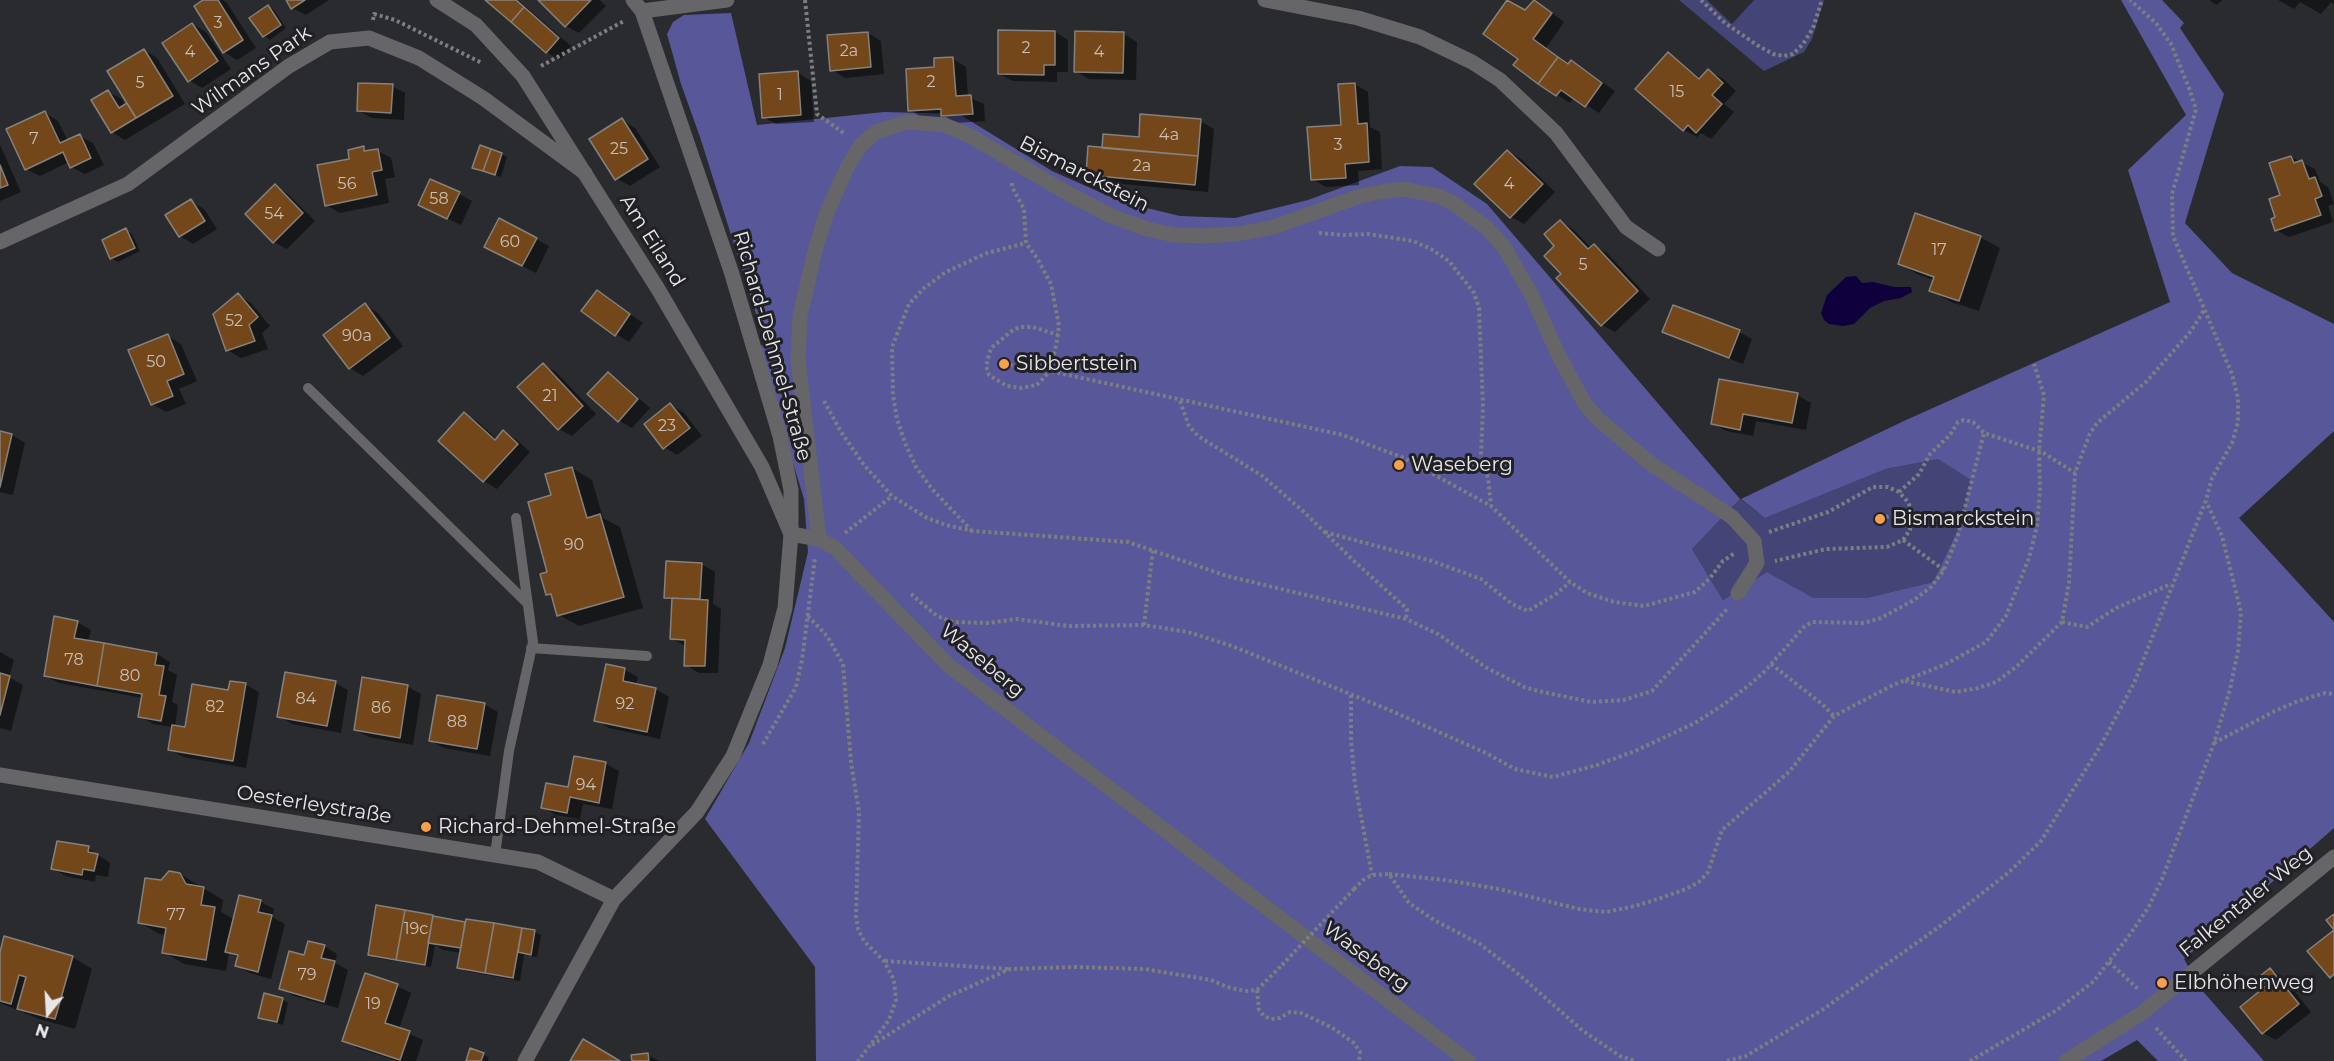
<!DOCTYPE html>
<meta charset="utf-8">
<style>
body{margin:0}
#map{position:relative;width:2334px;height:1061px;overflow:hidden;background:#2a2b2f;font-family:Montserrat,sans-serif}
canvas{display:block}
.north{position:absolute;left:18px;top:983px;width:60px;height:60px;-webkit-text-stroke:4px #212125;paint-order:stroke;rotate:198deg;font-size:16px;font-weight:700;line-height:24px;text-align:center;color:#e7e7ea}
.north::after{content:'';display:block;margin:auto;width:21px;height:27px;background:#e7e7ea;clip-path:polygon(50% 0,100% 100%,50% 72%,0 100%)}
</style>
<div id="map">
<canvas width="2334" height="1061"></canvas>
<div class="north">N</div>
</div>
<script>
const g = document.querySelector('canvas').getContext('2d');
g.lineJoin = 'round';
function fill(path, color) {
  g.fillStyle = color;
  g.fill(path, 'evenodd');
}
function toPath(rows) {
  const path = new Path2D();
  for (const r of rows) {
    path.moveTo(r[0], r[1]);
    for (let i = 2; i < r.length; i += 2) path.lineTo(r[i], r[i + 1]);
  }
  return path;
}
function stroke(path, color, width, dash) {
  g.strokeStyle = color;
  g.lineWidth = width;
  g.lineCap = dash ? 'butt' : 'round';
  g.setLineDash(dash || []);
  g.stroke(path);
}
function label(font, color, halo, rows, align = 'center') {
  g.font = font + ' Montserrat,sans-serif';
  g.lineWidth = 6;
  g.setLineDash([]);
  g.textBaseline = 'middle';
  g.strokeStyle = halo;
  g.fillStyle = color;
  for (const [text, x, y, turn = 0] of rows) {
    g.save();
    g.translate(x, y);
    g.rotate((+turn || 0) * Math.PI / 180);
    g.textAlign = isNaN(turn) ? turn : align;
    if (halo) g.strokeText(text, 0, 0);
    g.fillText(text, 0, 0);
    g.restore();
  }
}
const green = toPath([
 [1679,0,1707,0,1732,24,1754,0,1824,0,1812,39,1804,52,1764,71],
 [1938,459,1972,480,1961,523,1933,582,1866,598,1814,598,1767,572,1723,600,1692,549,1740,499,1765,518,1886,469]
]);
const forest = toPath([
 [2121,0,2162,0,2184,23,2180,28,2224,94,2185,223,2232,273,2334,324,2334,431,2239,518,2334,622,2334,828,2184,959,2200,988,2264,1061,2158,1061,2137,1040,2101,1061,816,1061,815,967,705,819,749,743,785,648,808,552,804,499,757,346,766,345,700,137,681,84,667,34,673,22,684,15,731,13,757,125,884,112,959,114,1052,171,1122,202,1180,216,1235,218,1308,200,1400,166,1432,167,1487,204,1740,499,1692,549,1723,600,1767,572,1814,598,1866,598,1933,582,1961,523,1971,480,1938,459,1886,469,1765,518,1741,499,1906,420,2170,302,2128,170,2186,115]
]);
const water = toPath([
 [1856,276,1862,283,1873,282,1894,287,1911,287,1912,292,1901,298,1884,301,1870,308,1854,324,1843,326,1829,324,1824,320,1821,313,1827,295,1846,277]
]);
const shadow = toPath([
 [206,0,223,0,227,3,256,48,237,60,224,52],
 [287,0,329,0,306,15,292,8],
 [487,0,518,0,571,46,560,60,546,52],
 [540,0,600,0,606,6,579,33,566,26],
 [1509,0,1526,11,1547,9,1564,22,1546,48,1570,65,1572,62,1585,70,1615,91,1599,113,1574,97,1570,103,1557,95,1515,65,1520,59,1485,34],
 [2209,0,2222,0,2217,5],
 [2278,0,2334,0,2334,4,2331,2,2321,14,2300,2,2294,9],
 [268,6,274,10,286,28,270,40,264,36],
 [192,24,206,32,231,69,202,88,189,80],
 [1055,32,1068,40,1068,72,1057,72,1057,82,1013,81,999,74],
 [868,33,881,41,884,74,845,78,832,70],
 [1124,34,1137,42,1136,80,1089,79,1075,71],
 [144,50,157,58,185,104,125,140,112,132,108,92,122,99,125,106,129,104],
 [1668,54,1681,62,1701,79,1708,71,1722,78,1736,91,1724,104,1734,112,1711,139,1701,133,1697,137,1684,130],
 [953,59,966,67,968,97,984,104,985,121,956,123,946,117,923,118,910,110,936,68],
 [798,73,811,81,814,122,776,124,763,117],
 [1354,84,1368,92,1370,127,1380,132,1382,169,1358,171,1359,185,1326,187,1312,179,1342,126],
 [392,86,405,93,404,120,372,118,359,111],
 [45,113,58,121,68,141,80,136,93,143,104,165,85,174,71,167,69,162,40,176,26,169],
 [622,120,635,128,660,167,630,186,617,179],
 [1200,121,1214,129,1208,192,1101,182,1087,175,1103,149],
 [0,145,21,192,0,201],
 [363,148,370,152,378,151,391,158,395,177,385,179,389,203,340,213,326,205,351,160],
 [1508,151,1521,159,1555,192,1524,224,1511,217],
 [501,154,507,157,501,177,474,167],
 [2291,157,2315,169,2320,182,2328,187,2334,204,2328,206,2333,222,2289,237,2276,230],
 [275,186,288,194,315,221,287,249,274,242],
 [459,194,472,201,461,225,433,212],
 [191,201,204,209,217,229,193,244,180,236],
 [1560,221,1573,229,1591,248,1594,246,1607,253,1650,299,1615,332,1602,325,1563,274,1556,246],
 [126,230,132,234,140,251,118,262,111,258],
 [1980,237,2000,248,1979,311,1951,302,1931,290,1934,280,1919,275,1899,264],
 [536,239,549,246,536,273,499,254],
 [597,292,643,323,629,342,616,334],
 [238,295,251,303,270,326,262,333,268,349,241,358,227,350],
 [365,305,378,313,403,346,363,376,350,368],
 [1664,331,1739,332,1752,339,1743,364,1678,339],
 [168,336,181,344,197,381,179,389,186,404,166,412,152,404],
 [543,365,556,372,596,414,572,436,559,429],
 [608,374,621,382,650,408,632,428,618,420],
 [1797,395,1811,403,1806,430,1756,421,1753,436,1726,431,1712,423],
 [671,405,684,413,702,436,677,455,664,447],
 [465,414,478,422,497,439,503,432,517,440,530,452,497,489,484,481,440,441],
 [0,432,12,435,25,443,13,495,0,492],
 [572,468,592,480,603,518,620,527,643,608,579,626,559,615,554,598,548,594,553,496],
 [701,564,715,572,713,604,721,609,718,673,699,673,686,665,685,646,671,638,673,601,666,597],
 [77,622,91,630,88,642,157,654,170,662,168,670,177,675,172,702,178,705,175,727,186,728,230,692,246,685,259,692,246,768,183,757,169,749,173,727,153,724,140,716,143,698,59,683,45,676],
 [0,652,14,660,9,677,23,685,11,731,0,728],
 [625,670,638,677,636,685,655,689,669,697,660,739,609,728,596,720],
 [364,679,408,687,421,694,413,745,369,737,355,730],
 [335,683,348,690,341,733,292,724,279,716],
 [484,704,498,712,490,756,444,748,431,741],
 [575,758,606,764,619,771,612,809,583,804,580,819,556,815,542,807,570,789],
 [88,848,110,863,108,877,96,875,95,882,66,876,53,869],
 [180,874,223,900,221,912,235,920,261,902,274,909,272,917,285,924,271,979,250,973,237,966,239,958,229,953,226,971,184,964,164,952,166,935,159,934,139,922,161,882],
 [433,916,466,925,467,920,535,932,541,935,537,957,524,955,520,981,465,971,459,967,462,953,443,950,435,945,431,967,376,958,369,954],
 [324,946,337,954,335,963,348,970,338,1008,294,996,281,989,305,957],
 [0,957,72,957,92,969,75,1029,39,1019,0,1003],
 [2271,970,2284,978,2311,1012,2276,1040,2263,1033],
 [397,986,411,993,399,1029,423,1040,416,1061,397,1061,357,1048,344,1040],
 [282,999,288,1003,283,1025,259,1017],
 [483,1054,489,1058,488,1061,467,1061],
 [648,1055,659,1061,633,1061]
]);
const building = toPath([
 [203,0,218,0,243,40,223,53,194,6,203,0],
 [286,0,305,0,291,9,286,0],
 [485,0,516,0,524,7,511,22,485,0],
 [538,0,591,0,565,27,538,0],
 [1507,0,1525,10,1534,0,1552,13,1533,39,1558,57,1538,84,1513,65,1518,59,1483,34,1507,0],
 [268,5,281,25,263,37,249,18,268,5],
 [524,7,559,38,546,53,511,22,524,7],
 [192,23,218,61,188,82,162,43,192,23],
 [998,30,1055,31,1055,65,1044,65,1044,75,998,74,998,30],
 [1075,31,1124,32,1123,73,1074,72,1075,31],
 [868,32,871,67,830,71,827,35,868,32],
 [144,49,173,96,136,118,107,71,144,49],
 [1668,52,1699,79,1708,69,1723,83,1712,95,1722,104,1696,133,1688,125,1683,131,1635,89,1668,52],
 [953,57,956,96,971,95,973,114,941,116,941,109,908,111,906,69,934,67,934,58,953,57],
 [1558,57,1568,64,1571,60,1602,83,1585,107,1561,90,1556,96,1538,84,1558,57],
 [798,71,801,115,762,118,759,74,798,71],
 [358,83,393,84,391,113,357,111,358,83],
 [1355,83,1358,124,1367,123,1369,162,1345,164,1346,178,1311,180,1307,127,1341,125,1338,84,1355,83],
 [108,90,119,108,127,103,136,118,111,133,91,100,108,90],
 [45,111,60,143,80,134,91,158,70,168,63,152,25,170,6,129,45,111],
 [1140,114,1201,119,1198,156,1102,148,1103,134,1139,137,1140,114],
 [622,118,648,159,615,180,589,139,622,118],
 [480,145,491,149,483,171,472,168,480,145],
 [364,146,364,151,378,149,382,170,372,172,377,195,325,206,317,165,349,159,348,150,364,146],
 [1088,146,1198,156,1195,185,1086,175,1088,146],
 [491,149,502,153,495,175,483,171,491,149],
 [1507,150,1543,184,1510,218,1474,184,1507,150],
 [2291,156,2294,163,2302,160,2309,179,2315,177,2322,196,2315,199,2321,215,2275,231,2271,219,2275,217,2269,199,2280,195,2269,163,2291,156],
 [0,165,8,185,0,188,0,165],
 [430,179,460,192,447,219,418,205,430,179],
 [275,184,303,213,273,243,245,214,275,184],
 [191,199,205,221,179,237,165,215,191,199],
 [1915,213,1981,236,1959,301,1929,291,1934,277,1898,264,1915,213],
 [499,218,537,238,522,266,484,247,499,218],
 [1560,220,1588,249,1594,244,1638,291,1601,326,1556,278,1561,274,1544,256,1554,246,1544,234,1560,220],
 [126,228,135,248,110,259,102,240,126,228],
 [597,290,630,314,615,336,581,311,597,290],
 [238,293,258,317,249,325,255,341,226,351,213,314,238,293],
 [365,303,390,338,349,369,323,335,365,303],
 [1673,305,1740,330,1729,358,1662,332,1673,305],
 [168,334,184,374,167,381,173,396,151,405,128,350,168,334],
 [543,363,583,406,558,430,517,387,543,363],
 [608,372,638,399,618,422,587,394,608,372],
 [1719,379,1798,393,1792,423,1743,414,1740,430,1711,424,1719,379],
 [670,403,690,428,663,449,644,424,670,403],
 [464,412,495,440,503,430,518,444,483,482,438,441,464,412],
 [0,431,12,434,0,487,0,431],
 [572,467,587,518,600,514,624,597,557,616,551,594,546,595,540,574,547,572,528,502,551,495,545,474,572,467],
 [666,561,702,563,700,599,664,598,666,561],
 [672,598,708,600,705,666,684,666,685,640,670,639,672,598],
 [54,616,78,621,74,638,104,643,97,686,44,676,54,616],
 [104,643,157,653,155,665,164,666,159,695,166,696,161,721,138,717,142,694,97,686,104,643],
 [606,664,625,668,623,681,656,688,647,732,594,721,606,664],
 [285,672,336,681,327,726,277,717,285,672],
 [0,673,10,676,0,715,0,673],
 [362,677,408,685,400,738,354,730,362,677],
 [230,681,246,683,233,761,168,750,172,725,185,727,192,684,228,690,230,681],
 [437,695,485,703,477,749,429,741,437,695],
 [574,756,606,762,599,803,570,797,567,813,541,808,546,783,568,787,574,756],
 [57,841,89,846,88,852,98,854,94,871,83,869,82,875,51,869,57,841],
 [169,871,180,873,186,884,204,887,201,905,215,907,206,960,162,953,166,928,138,923,145,878,161,880,169,871],
 [239,895,261,900,258,912,272,915,258,972,235,966,238,955,225,952,239,895],
 [376,905,405,910,396,960,368,955,376,905],
 [405,910,433,915,425,965,396,960,405,910],
 [2334,914,2334,974,2330,978,2307,951,2334,930,2326,920,2334,914],
 [433,916,465,922,461,948,428,943,433,916],
 [466,919,494,923,485,973,457,968,466,919],
 [494,923,522,928,513,978,485,973,494,923],
 [522,928,535,930,531,955,518,952,522,928],
 [4,936,73,956,55,1019,17,1009,26,977,19,975,11,1004,0,1001,0,952,4,936],
 [308,941,325,945,321,958,335,961,324,1002,279,989,289,951,304,955,308,941],
 [2270,968,2299,1004,2262,1034,2240,1007,2267,985,2260,976,2270,968],
 [365,973,398,984,385,1023,410,1031,400,1060,342,1041,365,973],
 [264,993,283,998,277,1022,258,1018,264,993],
 [583,1039,620,1061,570,1061,583,1039],
 [470,1048,484,1053,481,1061,466,1061,470,1048],
 [648,1053,649,1061,632,1061,631,1055,648,1053]
]);
const path = toPath([
 [805,0,817,114,845,134],
 [1701,0,1725,23,1757,45,1773,54,1784,56,1793,54,1803,44,1813,28,1822,0],
 [373,20,374,14,395,20,482,63],
 [541,66,624,21],
 [1012,183,1012,187,1024,209,1026,243,1037,258,1051,284,1059,326,1057,341,1050,371,1037,385,1021,388,1007,386,989,375,986,366,991,348,1013,330,1020,327,1033,327,1058,335],
 [1319,233,1343,235,1368,234,1413,241,1431,249,1449,261,1474,293,1479,308,1483,406,1481,455,1488,478,1491,505],
 [1004,364,1050,371,1343,435,1404,458,1491,506,1570,582,1587,593,1614,602,1644,606,1695,592,1710,578,1723,561,1735,553],
 [824,401,841,432,864,465,892,496,927,518,946,525,973,531,1128,542,1227,576,1406,619,1438,634,1487,668,1524,687,1538,691,1591,702,1624,700,1652,691,1728,608],
 [1180,401,1189,426,1198,436,1261,475,1303,511,1354,561,1407,609,1406,619],
 [1899,492,1919,474,1930,454,1950,435,1958,422,1964,420,1973,422,1984,433,2042,452,2075,473],
 [1880,519,1911,509],
 [972,531,932,489,916,467,905,443,897,419,893,395,892,347,909,304,924,288,946,272,987,253,1026,243],
 [1325,532,1432,561,1481,579,1512,604,1528,611,1556,594,1570,582],
 [1769,532,1828,512,1873,487,1888,487,1899,492,1908,502,1911,509,1910,530,1903,540,1887,547,1826,549,1775,561],
 [845,533,892,496],
 [1903,540,1944,570],
 [911,594,937,616,953,622,989,623,1017,619,1068,626,1144,625,1188,632,1232,646,1387,709,1486,753,1515,769,1553,777,1597,765,1635,751,1695,723,1723,705,1748,686,1764,672,1804,627,1812,622,1864,623,1881,618,1914,600,1931,587,1944,570,1958,535,1984,433],
 [808,616,827,636,843,664,851,762,859,812,856,916,858,929,864,941,884,961,894,980,896,1000,889,1020,858,1061],
 [2062,622,2087,627,2116,608,2171,584],
 [1144,625,1153,549],
 [1771,664,1822,704,1834,716],
 [1905,681,1956,692,1978,688,1996,682,2016,667,2062,622,2069,583,2075,473,2090,433,2097,423,2147,381,2191,331,2204,310],
 [1351,695,1351,740,1355,784,1372,875],
 [2214,743,2275,711,2298,701,2325,693,2334,694],
 [763,744,796,687,802,660,815,558],
 [1389,874,1445,880,1499,889,1579,909,1606,912,1635,906,1661,898,1686,889,1699,882,1708,872,1722,830,1789,772,1834,716,1893,685,1944,665,1986,642,2006,616,2029,558,2037,526,2040,489,2039,451,2044,395,2034,364],
 [1354,889,1363,880,1372,875,1389,874,1409,903,1434,920,1480,944,1516,972,1583,1031,1620,1056,1636,1061],
 [885,961,1009,969],
 [2109,962,2139,990],
 [1257,990,1259,1010,1264,1016,1271,1019,1280,1018,1290,1012,1301,1013,1331,1027,1354,1043,1360,1052,1359,1061],
 [2156,1028,2186,1061],
 [872,1045,949,996,1010,969,1074,967,1144,969,1211,980,1227,987,1246,991,1257,990,1282,965],
 [1727,1061,1746,1056,1822,1010,1939,927,2008,873,2041,841,2101,745,2135,681,2206,500,2212,478,2232,443,2238,422,2238,398,2232,374,2173,236,2172,194,2196,109,2189,88,2171,44,2156,23,2130,0],
 [1970,1061,2057,1010,2094,981,2131,933,2148,908,2162,879,2214,743,2230,689,2238,651,2241,612,2222,536,2206,501]
]);
const service = toPath([
 [308,388,528,604],
 [531,648,647,656],
 [495,855,509,751,533,642,516,518]
]);
const minor = toPath([
 [633,0,642,11,731,271,780,436,791,490,791,534],
 [1265,0,1358,18,1420,37,1472,62,1500,80,1556,133,1626,227,1658,249],
 [642,11,727,0],
 [0,242,128,184,289,66,330,42,369,38,419,58,483,98,585,173],
 [819,539,798,359,800,316,816,247,827,212,848,166,860,146,876,132,907,122,944,125,957,130,970,136,1062,190,1111,216,1147,229,1174,235,1203,236,1237,234,1274,227,1360,196,1380,192,1404,189,1438,196,1453,203,1487,228,1504,247,1531,294,1559,356,1585,404,1599,420,1650,463,1732,517,1754,541,1757,563,1738,593],
 [0,775,538,862,614,899]
]);
const tertiary = toPath([
 [437,0,476,25,523,76,658,289,762,467,791,534,785,608,770,665,733,756,697,812,614,899,525,1061],
 [791,534,819,539,835,548,949,666,1468,1061],
 [2066,1061,2142,1013,2334,857]
]);
const pathBridge = toPath([
 [1282,965,1354,889]
]);
const markers = [
 [1004,364,6,"#f8a04b"],
 [1399,465,6,"#f8a04b"],
 [1880,519,6,"#f8a04b"],
 [426,827,6,"#f8a04b"],
 [2162,983,6,"#f8a04b"]
];
const numberNames = [
 ["3",218,23],
 ["2",1026,48],
 ["2a",849,51],
 ["4",190,52],
 ["4",1099,52],
 ["2",931,82],
 ["5",140,83],
 ["15",1677,92],
 ["1",780,95],
 ["4a",1169,135],
 ["7",34,139],
 ["3",1338,145],
 ["25",619,149],
 ["2a",1142,166],
 ["56",347,184],
 ["4",1509,184],
 ["58",439,199],
 ["54",274,214],
 ["60",510,242],
 ["17",1939,250],
 ["5",1583,265],
 ["52",234,321],
 ["90a",357,336],
 ["50",156,362],
 ["21",550,396],
 ["23",667,426],
 ["90",574,545],
 ["78",74,660],
 ["80",130,676],
 ["84",306,699],
 ["92",625,704],
 ["82",215,707],
 ["86",381,708],
 ["88",457,722],
 ["94",586,785],
 ["77",176,915],
 ["19c",416,929],
 ["79",307,975],
 ["19",373,1004]
];
const streetNames = [
 ["Wilmans Park",252,71,-35],
 ["Bismarckstein",1084,174,27],
 ["Am Eiland",652,241,58],
 ["Richard-Dehmel-Straße",772,346,74],
 ["Waseberg",982,661,40],
 ["Oesterleystraße",314,805,9],
 ["Falkentaler Weg",2246,902,-39],
 ["Waseberg",1366,957,37]
];
const poiNames = [
 ["Sibbertstein",1016,364],
 ["Waseberg",1411,465],
 ["Bismarckstein",1892,519],
 ["Richard-Dehmel-Straße",438,827],
 ["Elbhöhenweg",2174,983]
];
fill(green, '#447');
fill(forest, '#57579a');
fill(water, '#0f003d');
fill(shadow, '#0007');
fill(building, '#74471a');
stroke(building, '#85817d', 1.5);
stroke(path, '#7d7e81', 4, [3, 3]);
stroke(service, '#666669', 10);
stroke(minor, '#666669', 15);
stroke(tertiary, '#666669', 15);
stroke(pathBridge, '#7d7e81', 4, [3, 3]);
for (const [x, y, r, color] of markers) {
  const dot = new Path2D();
  dot.arc(x, y, r, 0, 2 * Math.PI);
  g.fillStyle = color;
  g.fill(dot);
  stroke(dot, '#212125', 2);
}
label('16px', '#cabfb6', null, numberNames);
label('20px', '#e7e7ea', '#212125', streetNames);
label('20px', '#e7e7ea', '#212125', poiNames, 'left');
</script>
